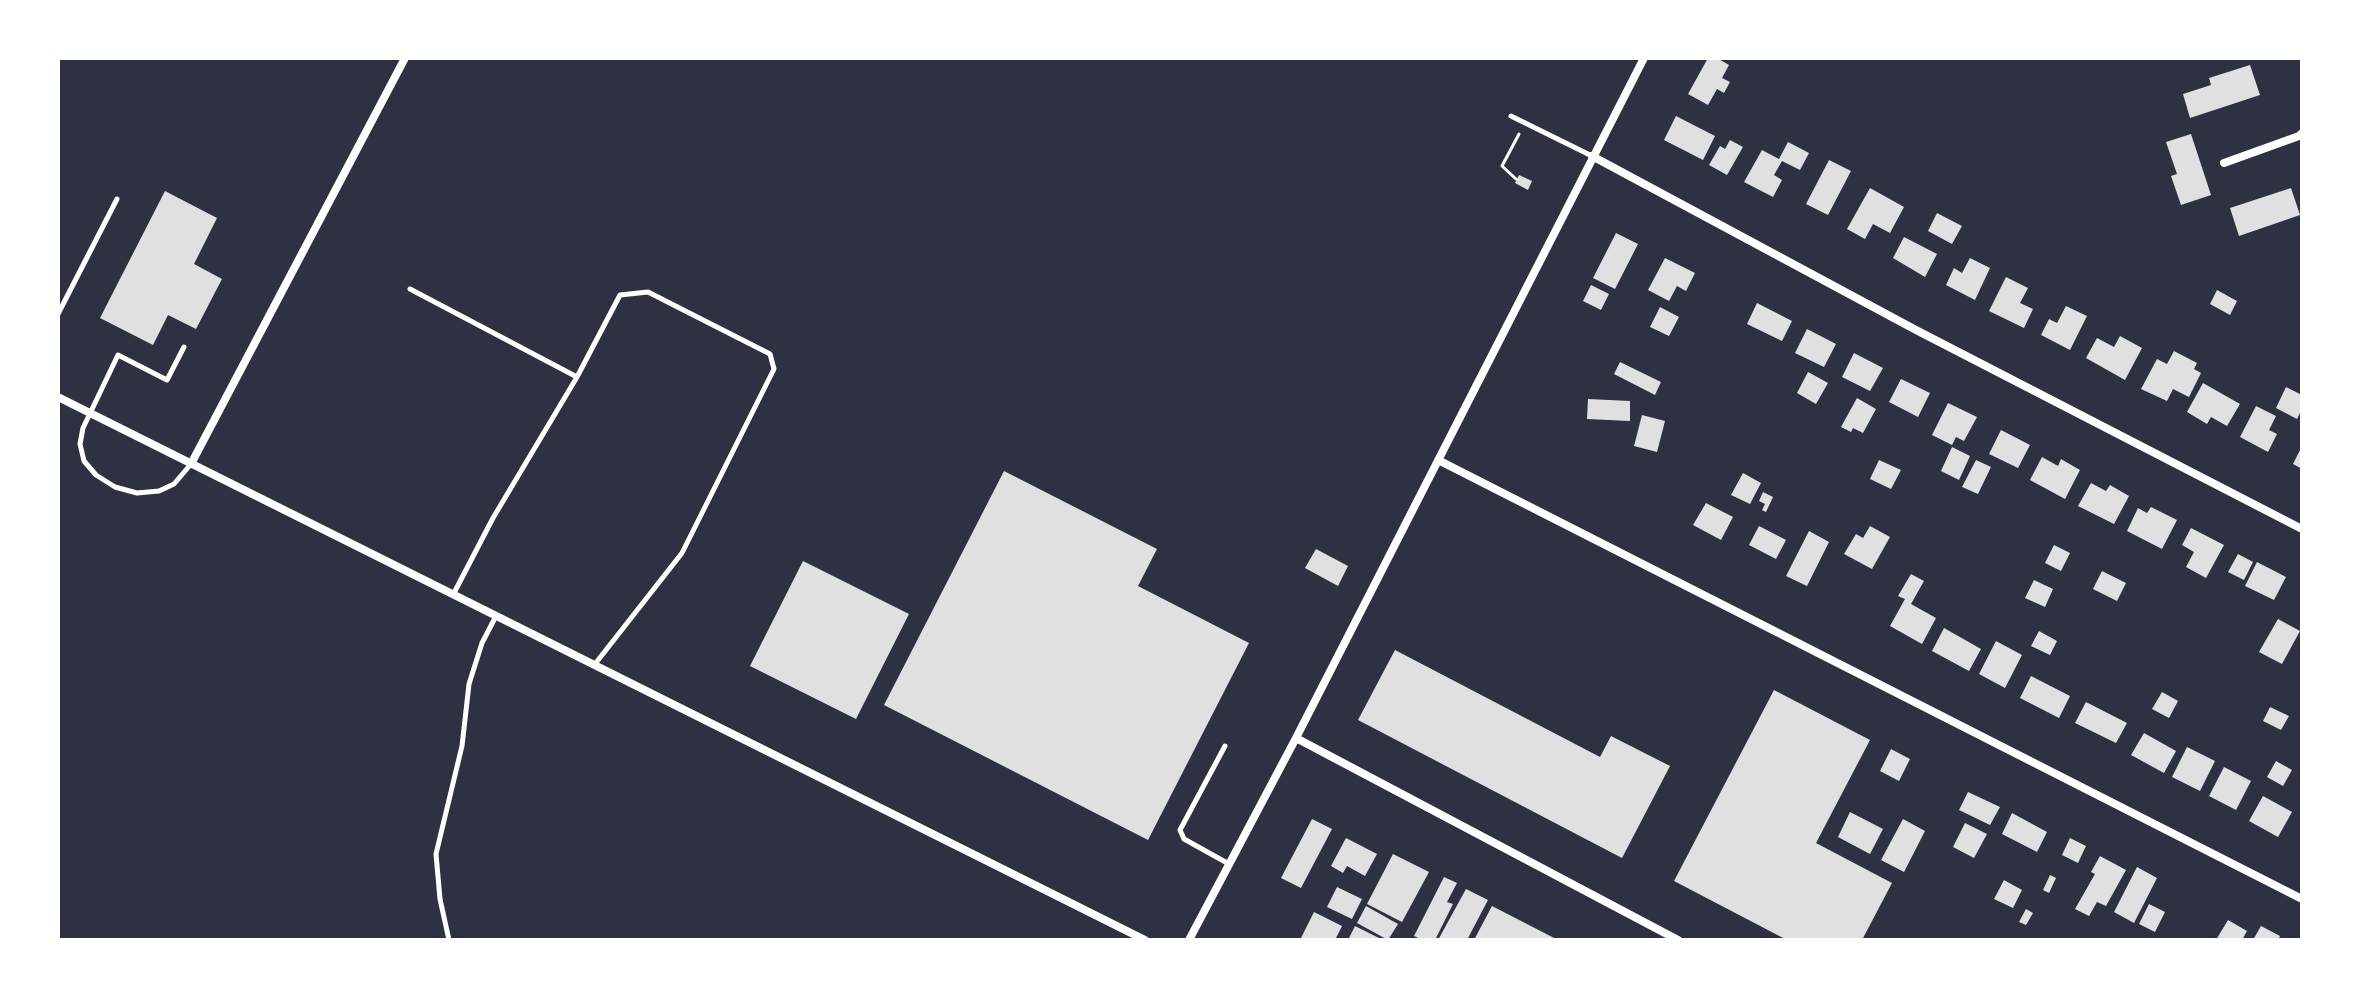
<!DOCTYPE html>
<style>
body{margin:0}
#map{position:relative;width:2360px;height:998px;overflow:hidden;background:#2d3142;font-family:Overpass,sans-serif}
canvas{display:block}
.frame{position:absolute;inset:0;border:60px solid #fff;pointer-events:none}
</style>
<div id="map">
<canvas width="2360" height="998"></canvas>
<div class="frame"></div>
</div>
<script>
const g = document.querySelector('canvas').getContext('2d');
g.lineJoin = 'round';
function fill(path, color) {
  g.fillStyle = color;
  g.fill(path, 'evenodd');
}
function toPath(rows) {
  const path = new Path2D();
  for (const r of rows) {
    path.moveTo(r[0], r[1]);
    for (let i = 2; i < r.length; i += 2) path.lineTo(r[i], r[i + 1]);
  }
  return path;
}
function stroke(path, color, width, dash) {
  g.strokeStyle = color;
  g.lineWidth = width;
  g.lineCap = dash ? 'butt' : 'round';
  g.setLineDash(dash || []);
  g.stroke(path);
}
const building = toPath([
 [1708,58,1717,58,1729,65,1722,78,1730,82,1724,93,1717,89,1708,105,1688,94],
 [2250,65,2260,95,2190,118,2183,94,2211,85,2209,78],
 [1676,116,1715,136,1703,160,1664,140],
 [2191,134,2211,195,2181,205,2171,176,2177,174,2166,142],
 [1730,140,1743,147,1727,175,1709,165,1720,146,1725,149],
 [1788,142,1809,153,1800,170,1782,161,1774,175,1782,180,1773,197,1744,182,1762,150,1779,159],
 [1829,160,1851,171,1828,215,1806,204],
 [1519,175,1532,181,1528,190,1515,183],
 [1870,188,1904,207,1890,233,1873,224,1865,239,1847,229],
 [2291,188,2300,215,2239,236,2230,208],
 [165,191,217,218,194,264,222,279,196,329,168,315,153,345,100,318],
 [1937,213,1962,226,1952,244,1928,231],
 [1616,233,1638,244,1615,289,1593,278],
 [1904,237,1937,254,1925,277,1893,258],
 [1665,258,1695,273,1686,291,1677,286,1669,301,1648,290],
 [1970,258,1990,268,1975,300,1946,285,1954,268,1962,273],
 [2006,277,2028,288,2020,303,2033,309,2024,328,1989,311],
 [1591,285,1609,294,1601,310,1583,301],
 [2217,290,2237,301,2230,315,2210,304],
 [1757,303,1792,321,1782,341,1747,324],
 [2066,306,2087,316,2070,350,2041,335,2049,319,2057,323],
 [1660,307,1679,317,1669,336,1650,327],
 [1807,329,1836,344,1824,367,1795,353],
 [2120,336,2142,348,2125,380,2086,358,2097,338,2114,347],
 [2174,351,2197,363,2194,369,2201,373,2189,397,2173,389,2167,401,2141,389,2157,359,2167,364],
 [1854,353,1883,368,1870,391,1842,377],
 [1620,362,1661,382,1655,395,1614,374],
 [1808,372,1828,383,1816,404,1797,393],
 [1901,379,1930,393,1918,417,1889,402],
 [2203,383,2240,404,2227,426,2211,417,2207,424,2187,412],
 [2286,387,2302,395,2302,409,2297,419,2276,408],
 [1857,398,1876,409,1863,433,1853,428,1851,432,1841,427],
 [1588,399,1630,401,1630,421,1587,419],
 [1948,403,1977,417,1964,441,1956,437,1952,445,1932,435],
 [2256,406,2276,416,2269,430,2277,434,2268,452,2240,437],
 [1642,415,1665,421,1657,452,1634,446],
 [2001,430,2030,445,2018,468,1989,454],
 [2302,446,2302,469,2293,464],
 [1952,447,1970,456,1959,480,1941,471],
 [2042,457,2058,466,2061,459,2080,470,2065,499,2030,480],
 [1879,460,1901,470,1891,489,1870,479],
 [1976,460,1991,467,1978,494,1962,487],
 [1004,471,1157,549,1138,586,1249,643,1148,840,884,705],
 [1743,473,1761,483,1750,504,1731,495],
 [2091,483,2106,491,2110,485,2129,496,2114,524,2078,506],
 [1763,492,1773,497,1766,512,1762,510,1765,504,1759,501],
 [1706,503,1733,517,1721,540,1693,525],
 [2151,507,2177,520,2162,549,2127,531,2138,508,2147,513],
 [1759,526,1786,540,1776,559,1749,545],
 [1870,526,1890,537,1872,569,1844,554,1856,534,1863,538],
 [2191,528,2224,545,2206,578,2186,567,2194,552,2182,545],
 [1809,531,1829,542,1807,586,1786,576],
 [2054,545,2070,553,2061,571,2045,563],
 [1316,549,1348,566,1338,586,1305,568],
 [2238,554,2253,562,2244,580,2228,572],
 [803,561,909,614,856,719,750,666],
 [2257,562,2286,577,2274,600,2245,586],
 [2102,571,2126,583,2117,601,2093,589],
 [1911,574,1924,581,1911,604,1936,618,1922,644,1890,626,1905,599,1898,596],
 [2034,580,2053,589,2045,607,2025,598],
 [2278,619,2300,631,2282,664,2259,652],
 [1944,628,1981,649,1969,671,1932,651],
 [2039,631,2057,641,2050,655,2031,646],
 [1996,641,2022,655,2005,688,1979,674],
 [1395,650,1600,757,1611,736,1670,766,1622,858,1358,720],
 [2031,676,2070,696,2059,718,2020,698],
 [1774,690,1870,740,1816,843,1892,883,1862,940,1787,940,1674,881],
 [2162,692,2178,701,2169,718,2152,709],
 [2086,702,2127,723,2116,743,2075,723],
 [2270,707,2289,716,2281,730,2263,721],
 [2144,733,2176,751,2164,773,2131,755],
 [2187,747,2215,761,2200,791,2172,777],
 [1891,749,1910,759,1899,781,1880,771],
 [2276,761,2292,770,2283,786,2267,777],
 [2224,767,2251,781,2236,810,2209,796],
 [1968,792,2000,807,1990,825,1959,810],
 [2263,796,2292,812,2278,837,2249,821],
 [1850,812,1883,829,1870,854,1838,837],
 [2012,813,2047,832,2037,852,2002,834],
 [1312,819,1332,829,1301,888,1281,878],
 [1903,819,1925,831,1904,872,1881,860],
 [1965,823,1987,834,1974,858,1953,847],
 [1346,838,1377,854,1365,876,1347,866,1343,873,1331,866],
 [2070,838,2086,846,2078,863,2062,855],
 [1393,854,1429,872,1402,922,1367,904],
 [2100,856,2126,870,2106,906,2097,902,2089,916,2075,909,2095,874,2091,872],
 [2137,867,2157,878,2134,923,2114,912],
 [2050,875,2056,878,2049,893,2043,890],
 [1444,877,1457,883,1447,902,1453,904,1435,940,1423,940,1414,936],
 [2004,880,2022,890,2013,908,1994,899],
 [1337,887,1362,899,1352,919,1327,907],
 [1466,889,1488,900,1467,940,1438,940],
 [2149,904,2165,912,2155,932,2139,924],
 [1366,906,1398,924,1388,940,1357,923],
 [1492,906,1558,940,1474,940],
 [2026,909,2033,913,2026,925,2019,922],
 [1314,912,1342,926,1335,940,1300,940],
 [2228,920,2247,931,2242,940,2216,940],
 [1355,926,1383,940,1348,940],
 [2261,926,2280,936,2278,940,2253,940]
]);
const path = toPath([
 [1516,179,1502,166,1519,134]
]);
const service = toPath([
 [1511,116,1592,156],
 [410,289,577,377],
 [58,314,117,199],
 [184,347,167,380,118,355,83,428,80,444,84,461,96,475,115,487,137,493,159,491,174,484,191,464],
 [454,593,493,518,577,377,620,295,648,292,770,354,774,369,682,553,595,664],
 [1225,746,1180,830,1184,839,1229,864],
 [449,940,440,899,436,854,462,746,469,684,482,643,496,616]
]);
const minor = toPath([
 [1592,156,1916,330,2302,529],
 [2224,163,2299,136,2302,133],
 [58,397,1145,940],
 [1438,460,2302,899],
 [191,464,405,58],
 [1296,738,1678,940],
 [1189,940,1296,738,1644,58]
]);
fill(building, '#e0e0e3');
stroke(path, '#fff', 3);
stroke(service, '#fff', 5);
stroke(minor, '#fff', 8);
</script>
